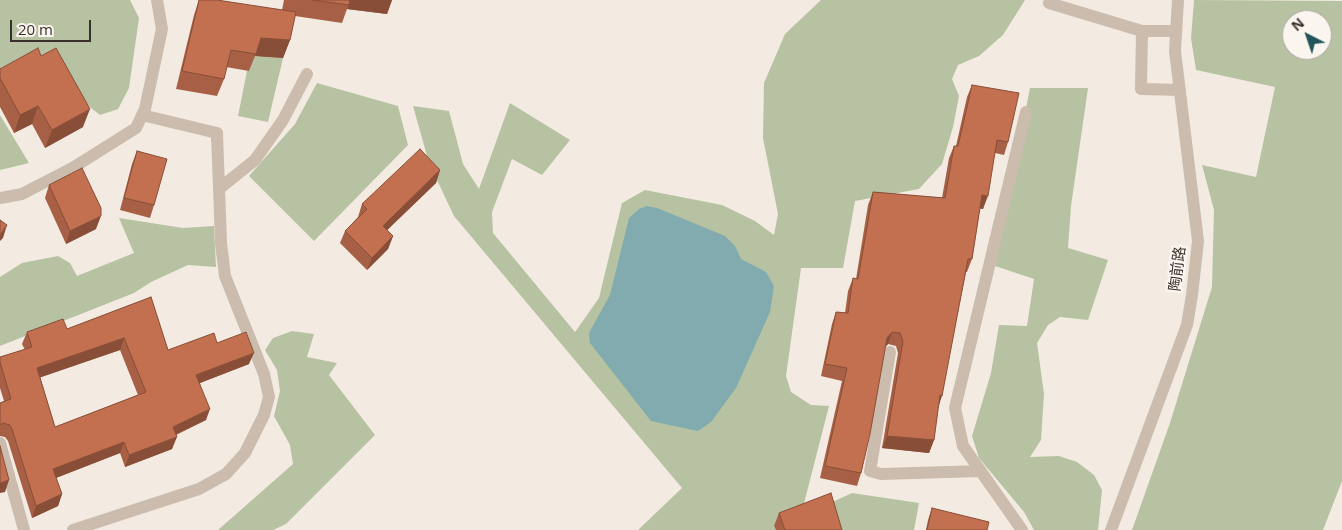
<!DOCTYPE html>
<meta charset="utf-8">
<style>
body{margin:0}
#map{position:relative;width:1342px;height:530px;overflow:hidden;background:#f3ebe1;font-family:"Open Sans",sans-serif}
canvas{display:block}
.north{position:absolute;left:1282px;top:10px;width:50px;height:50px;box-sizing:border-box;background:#faf5ee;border:1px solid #ada6a0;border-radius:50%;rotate:319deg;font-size:14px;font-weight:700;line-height:20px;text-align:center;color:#39302b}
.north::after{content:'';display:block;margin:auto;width:18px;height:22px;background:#22545a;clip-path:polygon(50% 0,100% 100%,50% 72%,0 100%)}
.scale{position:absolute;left:10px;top:20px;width:81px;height:22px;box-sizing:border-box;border:2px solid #39302b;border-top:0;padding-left:6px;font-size:15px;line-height:18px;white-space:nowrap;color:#39302b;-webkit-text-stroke:4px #faf5ee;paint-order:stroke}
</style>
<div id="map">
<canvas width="1342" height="530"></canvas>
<div class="north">N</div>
<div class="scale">20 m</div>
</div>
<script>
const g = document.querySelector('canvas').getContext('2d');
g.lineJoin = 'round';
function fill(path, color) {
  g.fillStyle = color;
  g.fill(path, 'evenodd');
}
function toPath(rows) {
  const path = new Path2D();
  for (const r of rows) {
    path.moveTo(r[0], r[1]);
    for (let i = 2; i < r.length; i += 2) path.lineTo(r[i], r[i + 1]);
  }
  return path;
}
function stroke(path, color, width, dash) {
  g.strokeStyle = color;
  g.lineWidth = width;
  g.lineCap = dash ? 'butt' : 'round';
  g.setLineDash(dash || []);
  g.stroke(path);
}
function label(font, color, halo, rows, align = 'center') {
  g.font = font + ' "Open Sans","Noto Sans SC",sans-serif';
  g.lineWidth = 5;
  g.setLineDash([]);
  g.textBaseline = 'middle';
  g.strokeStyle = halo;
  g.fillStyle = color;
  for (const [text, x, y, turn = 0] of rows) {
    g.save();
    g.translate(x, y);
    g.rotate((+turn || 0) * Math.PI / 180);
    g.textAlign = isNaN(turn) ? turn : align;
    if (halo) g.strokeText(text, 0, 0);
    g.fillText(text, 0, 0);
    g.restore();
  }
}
const green = toPath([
 [0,0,130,0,139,18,129,88,118,109,100,115,90,107,68,78,0,76],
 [821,0,1025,0,1003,35,979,56,958,65,952,79,959,96,953,127,942,164,919,189,855,201,843,268,801,268,786,376,791,392,811,405,829,406,801,515,774,526,776,530,638,530,682,488,454,216,429,163,413,106,449,111,463,164,479,189,510,103,570,140,542,175,512,159,492,212,493,233,575,332,599,298,622,203,645,190,722,205,755,221,774,235,778,214,763,138,764,83,785,34],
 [1194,0,1342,1,1342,481,1323,530,1132,530,1170,423,1212,287,1214,210,1202,165,1256,177,1275,87,1196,70,1191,38],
 [1292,20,1322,20,1322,50,1292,50],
 [254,56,283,58,268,122,238,116,247,71,249,71],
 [317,83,398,106,408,145,314,241,249,176,295,124],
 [1030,88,1088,88,1071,206,1068,248,1108,260,1088,320,1060,317,1048,325,1037,343,1044,394,1041,440,1030,457,1059,456,1077,462,1094,475,1102,490,1098,530,1034,530,1024,512,979,458,972,436,991,373,999,325,1027,326,1034,279,995,266],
 [0,115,29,163,0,170],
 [119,218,183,228,214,226,216,267,188,265,151,282,134,293,0,346,0,277,22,263,58,256,70,263,77,276,134,253],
 [292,331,314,334,307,357,337,363,329,375,375,435,286,524,273,530,218,530,293,464,290,445,274,416,280,391,277,370,265,350,273,338],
 [852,493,919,503,914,530,833,530,826,505]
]);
const water = toPath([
 [647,206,657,208,725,236,735,246,741,259,766,272,774,286,770,312,736,388,711,422,698,431,651,421,590,343,589,333,610,295,629,218,639,209]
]);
const minor = toPath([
 [1049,3,1142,31,1176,31],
 [1142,31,1141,89,1180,90],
 [142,115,217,133,217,141],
 [219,184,220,188,255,160,283,120,307,74],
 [0,198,22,194,74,167,136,128,145,109,162,29,157,0],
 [890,352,870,471,881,474,981,471],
 [0,443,24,530],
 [73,530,199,489,226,474,245,453,264,415,269,397,264,374,225,276,221,243,217,133],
 [1022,530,963,446,955,408,1026,112],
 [1111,530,1187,325,1192,295,1198,241,1175,51,1178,0]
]);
const wall = toPath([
 [199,0,282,10,284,0,392,0,387,14,347,9,342,23,295,16,290,40,283,58,255,56,249,71,226,67,224,79,217,96,176,89,194,15],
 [0,69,83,127,45,148,32,124,14,133,0,107],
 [972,85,1008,142,1004,155,995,153,983,209,980,208,972,259,967,272,966,272,938,407,934,440,929,453,882,448,898,353,896,346,888,344,885,347,861,473,857,486,820,478,842,381,821,376,832,324,836,312,845,313,848,291,853,278,856,279,868,205,873,192,942,198,949,158,954,146,956,146,967,97],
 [137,151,154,205,150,218,120,210,132,164],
 [440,170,436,183,387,230,393,236,388,249,367,270,340,243,345,231,358,217,362,204],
 [49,185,96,229,66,244,45,198],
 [151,297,168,350,217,343,249,364,200,383,206,420,176,435,172,449,125,467,120,453,56,478,62,494,58,506,32,518,8,441,5,437,0,436,0,403,4,401,0,388,0,357,25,350,22,344,27,332,67,329],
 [120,350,138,395,55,427,40,377],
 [932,508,987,530,926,530,928,520],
 [779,513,842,530,776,530,774,526]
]);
const shadedWall = toPath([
 [348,0,392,0,387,14,347,9,349,5],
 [261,38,290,40,283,58,255,56],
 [38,106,32,124,14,133,20,115],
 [90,109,83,127,45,148,52,130],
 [440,170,436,183,379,238,383,226],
 [982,195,988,196,983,209,977,208],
 [101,216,96,229,66,244,70,231],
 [7,225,3,238,0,241,0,235],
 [393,236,388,249,367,270,372,258],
 [892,332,888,344,882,351,887,338],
 [124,338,120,350,33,380,37,368],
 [254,353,249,364,192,386,196,375],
 [940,395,942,396,938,408],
 [210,409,206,420,168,438,173,427],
 [887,436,934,440,929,453,882,448],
 [177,437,172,449,125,467,129,455],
 [124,442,120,453,48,481,53,469],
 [9,480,5,492,0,493,0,483],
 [62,494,58,506,32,518,36,506]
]);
const building = toPath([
 [199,0,217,0,296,12,290,40,261,38,256,54,231,50,224,79,182,71,199,0],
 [313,0,350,0,349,5,313,0],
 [38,48,41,56,56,48,90,109,52,130,38,106,20,115,0,78,0,69,38,48],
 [972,85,1019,93,1008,142,997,140,988,196,982,195,972,259,968,259,942,396,940,395,934,440,887,436,903,341,900,333,892,332,887,338,870,434,861,473,825,466,847,368,825,364,836,312,848,313,853,278,858,279,873,192,945,198,954,146,958,146,972,85],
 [420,149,440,170,383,226,393,236,372,258,345,231,367,209,362,204,420,149],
 [137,151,167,159,154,205,124,198,137,151],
 [82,168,101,208,101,216,70,231,49,185,82,168],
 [0,220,7,225,0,235,0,220],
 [151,297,168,350,214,333,217,343,246,332,254,353,196,375,210,409,173,427,177,437,129,455,124,442,53,469,62,494,36,506,12,429,10,425,3,423,0,425,0,403,11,399,0,362,0,357,32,347,27,332,63,319,67,329,151,297],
 [124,338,146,392,55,427,37,368,124,338],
 [0,446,9,480,0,483,0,446],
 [831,493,842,530,785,530,779,513,831,493],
 [932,508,989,522,987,530,927,530,932,508]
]);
const streetNames = [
 ["陶前路",1178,269,-83]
];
fill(green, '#b6c2a1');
fill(water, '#81abaf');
stroke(minor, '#cbbcad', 12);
fill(wall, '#a76045');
fill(shadedWall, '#884e38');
fill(building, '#c27050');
stroke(building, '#884e38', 1);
label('15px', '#39302b', '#faf5ee', streetNames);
</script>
